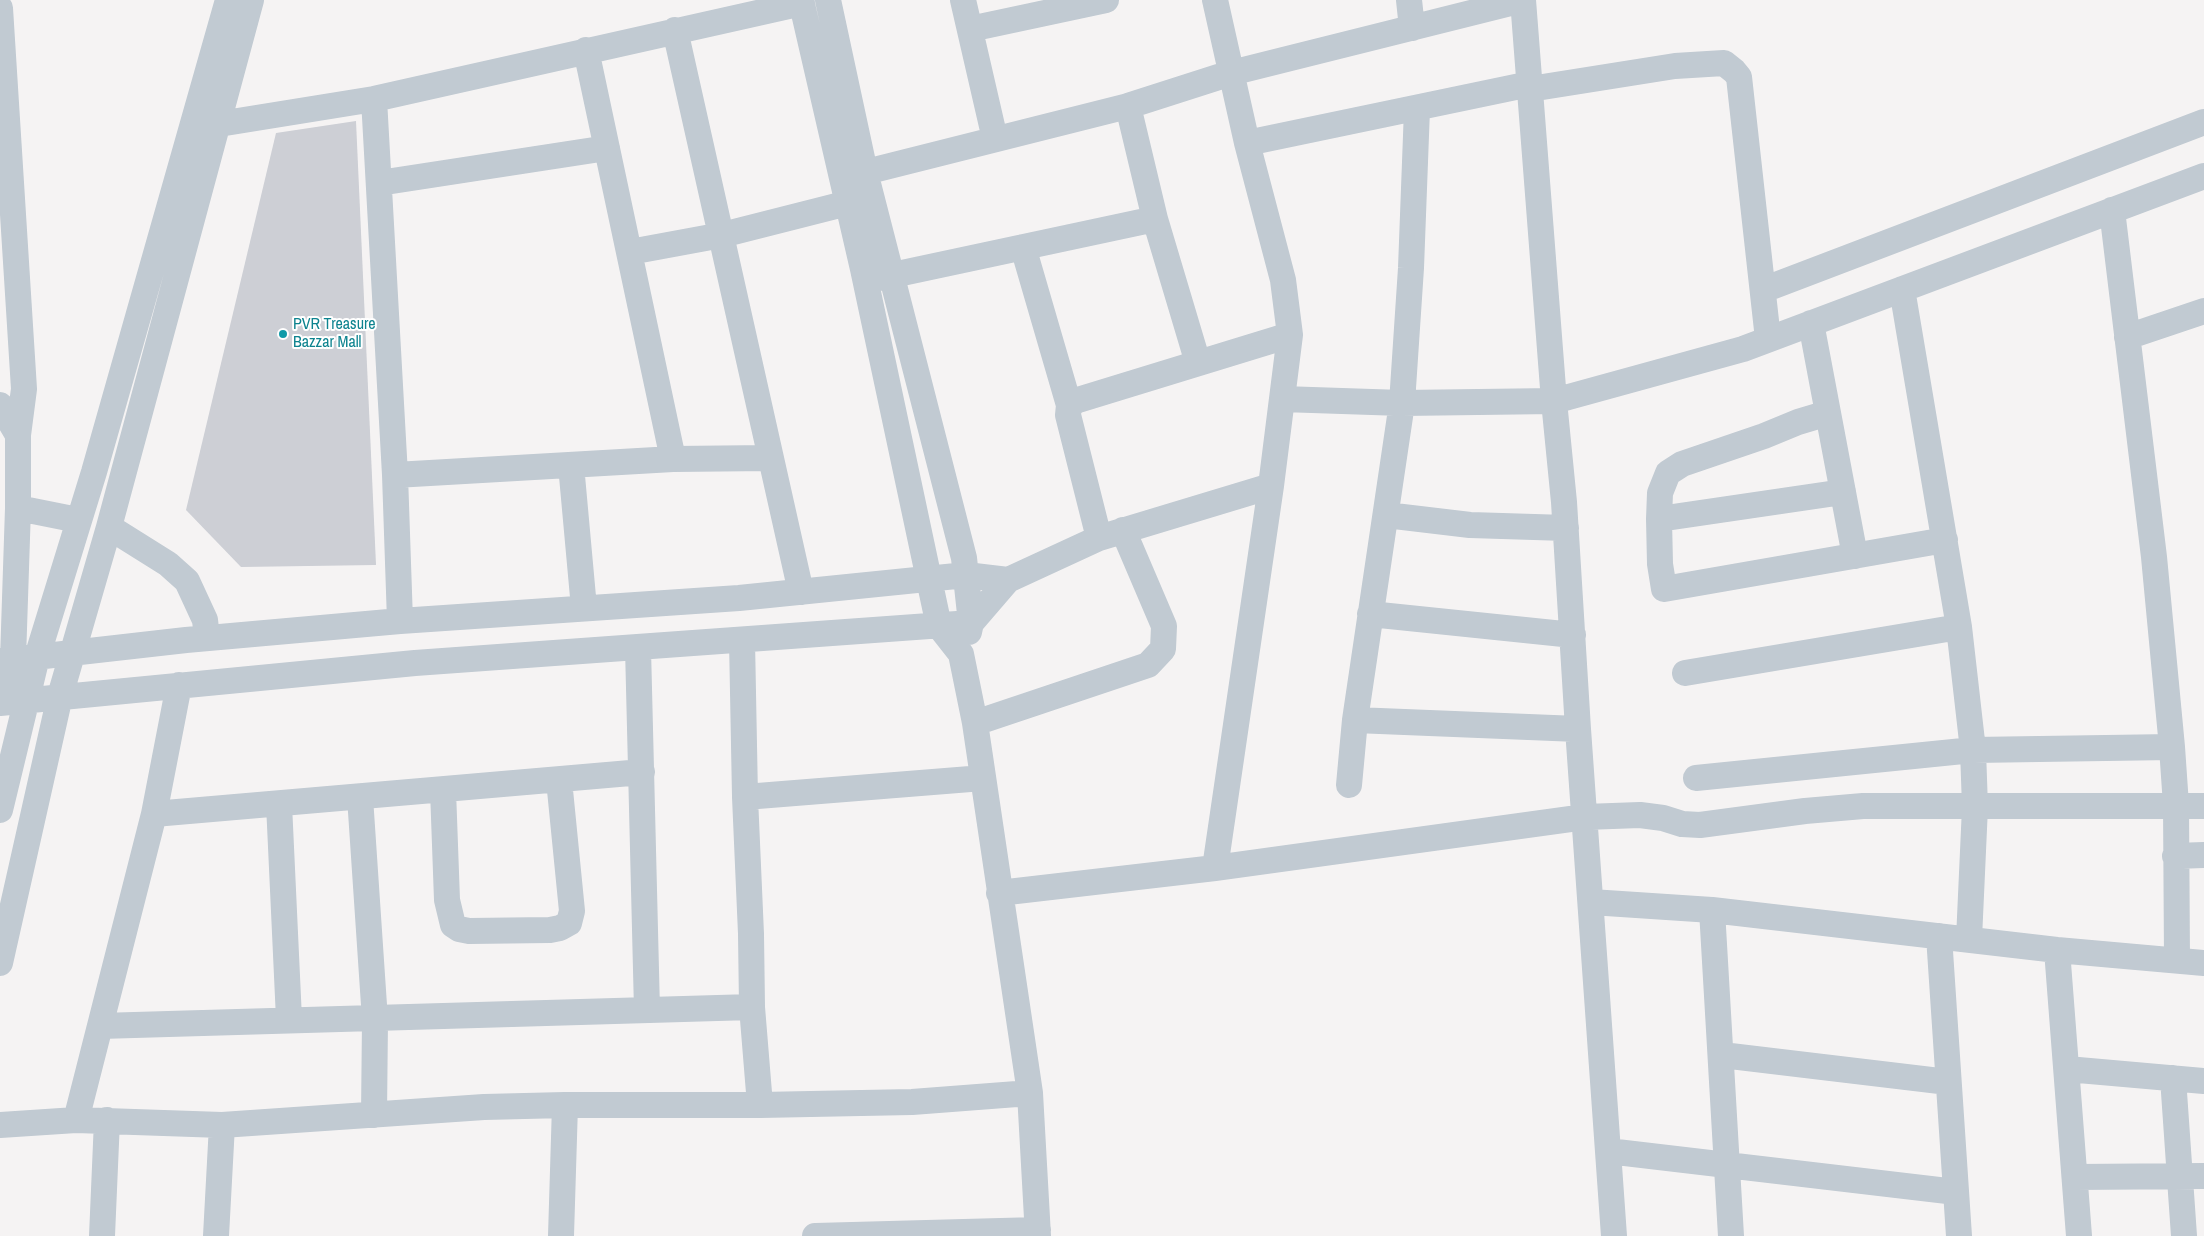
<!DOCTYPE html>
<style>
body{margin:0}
canvas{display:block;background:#f5f3f3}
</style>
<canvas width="2204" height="1236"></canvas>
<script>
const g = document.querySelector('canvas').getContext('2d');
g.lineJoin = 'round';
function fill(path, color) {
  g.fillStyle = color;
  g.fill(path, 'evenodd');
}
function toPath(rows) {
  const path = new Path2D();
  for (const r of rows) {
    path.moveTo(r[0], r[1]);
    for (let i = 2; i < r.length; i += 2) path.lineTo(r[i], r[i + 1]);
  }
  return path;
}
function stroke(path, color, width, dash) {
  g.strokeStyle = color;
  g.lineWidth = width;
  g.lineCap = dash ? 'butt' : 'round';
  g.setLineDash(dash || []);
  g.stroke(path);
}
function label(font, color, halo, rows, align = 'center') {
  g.font = font + ' "Archivo Narrow",sans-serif';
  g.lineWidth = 4;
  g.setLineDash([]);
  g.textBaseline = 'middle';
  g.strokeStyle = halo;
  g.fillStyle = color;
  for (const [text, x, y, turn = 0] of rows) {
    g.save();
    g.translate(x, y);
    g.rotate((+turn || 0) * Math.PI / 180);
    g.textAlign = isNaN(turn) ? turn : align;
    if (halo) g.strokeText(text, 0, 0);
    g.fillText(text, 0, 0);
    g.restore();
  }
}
const building = toPath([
 [356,121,376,565,241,567,186,510,276,133]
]);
const minor = toPath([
 [801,0,863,269,939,626,961,654,975,723,1030,1093,1038,1236],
 [828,0,865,172,964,558,971,623,969,632],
 [963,0,995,139],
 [1215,0,1247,143,1283,280,1290,335,1271,486,1215,868],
 [1409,0,1412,28],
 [0,8,24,389,18,435,18,508,13,659,5,702],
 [970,29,1106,0],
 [675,30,801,592],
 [586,50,673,459],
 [1530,89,1675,66,1724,63,1734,71,1739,77,1768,339],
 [374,99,395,475,400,621],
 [1128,106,1155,219,1198,363],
 [219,124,374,99,802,3],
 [1247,143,1530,84],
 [842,178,1128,106,1231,73,1523,0,1554,401,1564,502,1578,729,1614,1236],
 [379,183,607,148],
 [2112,210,2154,557,2172,747,2176,805,2177,960],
 [1023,247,1069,405],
 [630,252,722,235,848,203],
 [874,279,1155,219],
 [1902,289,1959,627,1973,750,1975,807,1969,939],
 [1763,290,2204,122],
 [1811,323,1855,556],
 [2127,337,2204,311],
 [1282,399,1402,403,1554,401,1743,349,2204,176],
 [0,405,18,435],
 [1828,413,1798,422,1764,436,1682,464,1668,473,1660,493,1659,519,1660,564,1664,589,1945,540],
 [571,465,584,608],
 [395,475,673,459,770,458],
 [18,508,78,520],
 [1386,515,1470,525,1566,528],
 [1659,519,1843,492],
 [109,527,168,564,187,581,205,620,207,638],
 [1099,538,1068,415,1069,405,1078,400,1290,335],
 [1008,580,1099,538,1271,486],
 [1370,614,1573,635],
 [742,640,745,797,751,934,752,1007,760,1105],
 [638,648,647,1010],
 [0,661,186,640,400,621,739,598,966,575,1008,580,971,623,415,663,0,703],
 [1685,673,1959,627],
 [1355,720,1578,729],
 [975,723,1148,665,1163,649,1164,626,1123,530],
 [1696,778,1973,750,2172,747],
 [1349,785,1355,720,1402,403,1411,268,1417,109],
 [443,790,447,900,453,925,459,929,469,931,550,930,560,928,569,923,572,911,559,780],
 [360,797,375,1020,374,1115],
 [745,797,983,778],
 [279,804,289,1019],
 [0,810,37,657,94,472,228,0],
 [154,814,642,772],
 [2175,856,2204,855],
 [999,893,1215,868,1585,817,1640,815,1663,818,1682,824,1700,825,1805,811,1863,806,2204,806],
 [1591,902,1712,910,2057,950,2204,963],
 [1712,910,1731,1236],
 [1939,936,1959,1236],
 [2057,950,2079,1236],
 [0,963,60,696,109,527,251,0],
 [100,1026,752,1007],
 [1722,1055,1948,1082],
 [2067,1069,2204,1081],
 [2173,1078,2184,1236],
 [76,1120,154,814,179,685],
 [0,1125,76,1120,222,1125,484,1107,565,1105,760,1105,912,1102,1030,1093],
 [1608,1151,1956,1192],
 [2075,1177,2204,1176],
 [102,1236,107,1120],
 [216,1236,222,1125],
 [561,1236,565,1105],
 [815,1236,1038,1230]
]);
const markers = [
 [283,334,5,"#0f9aa8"]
];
const cultureNames = [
 ["PVR Treasure",293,325],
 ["Bazzar Mall",293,343]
];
fill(building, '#cdcfd5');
stroke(minor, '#c1cad2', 26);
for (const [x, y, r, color] of markers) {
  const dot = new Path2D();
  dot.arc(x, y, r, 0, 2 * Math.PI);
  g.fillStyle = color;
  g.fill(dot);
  stroke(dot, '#fff', 2);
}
label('16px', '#0d838f', '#fff', cultureNames, 'left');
</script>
